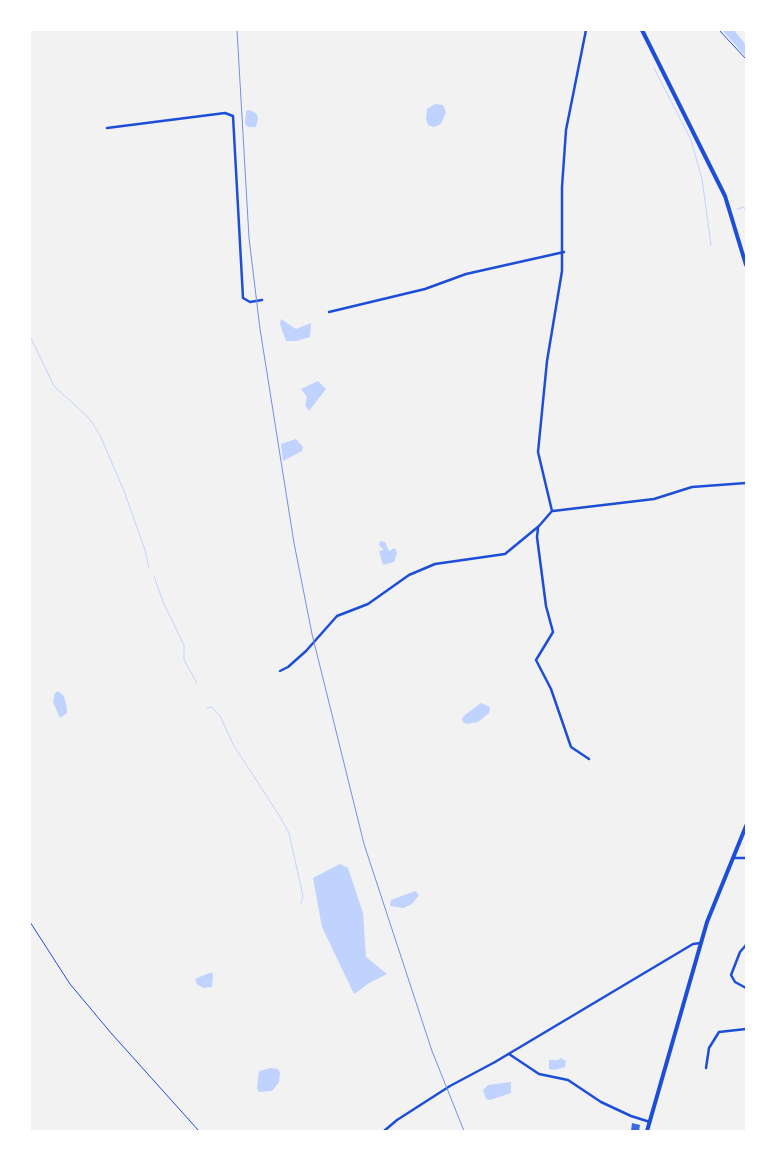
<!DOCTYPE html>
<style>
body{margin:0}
#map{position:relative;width:776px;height:1161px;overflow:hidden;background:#f2f2f2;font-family:Lato,sans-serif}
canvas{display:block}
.frame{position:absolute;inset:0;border:31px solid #fff;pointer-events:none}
</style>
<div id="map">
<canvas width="776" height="1161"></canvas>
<div class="frame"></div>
</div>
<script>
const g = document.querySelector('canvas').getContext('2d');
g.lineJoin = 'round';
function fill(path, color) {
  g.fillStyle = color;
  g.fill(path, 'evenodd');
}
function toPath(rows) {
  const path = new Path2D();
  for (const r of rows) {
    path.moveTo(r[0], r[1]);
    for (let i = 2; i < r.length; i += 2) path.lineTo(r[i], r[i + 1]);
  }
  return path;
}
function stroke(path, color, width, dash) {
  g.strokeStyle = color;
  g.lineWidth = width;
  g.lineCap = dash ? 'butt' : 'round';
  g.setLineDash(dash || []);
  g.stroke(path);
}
const water = toPath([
 [722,30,734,30,746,45,746,57],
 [435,104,443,105,446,112,441,124,434,127,428,125,426,119,427,109],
 [249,110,256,113,258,118,256,127,248,127,245,124,246,111],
 [281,319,296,329,311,323,310,337,296,341,286,341,280,324],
 [318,381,326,389,309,411,305,405,307,397,301,389],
 [296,439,303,447,302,451,283,461,281,444],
 [380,541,385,542,389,551,395,548,397,553,394,562,383,565,379,551,384,550,379,545],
 [58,691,64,696,67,708,67,713,60,718,53,702,55,693],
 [481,703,490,707,489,713,478,722,466,724,463,722,462,718,465,715],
 [340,864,348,868,363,913,366,957,387,974,371,982,354,994,322,927,313,878],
 [415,891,419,895,412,904,403,908,390,906,391,900],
 [209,973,213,973,212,987,203,988,197,984,195,979],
 [561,1058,566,1061,565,1067,555,1070,549,1069,549,1060,558,1060],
 [270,1068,278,1069,280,1073,279,1082,272,1091,259,1092,257,1089,259,1071],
 [511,1082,511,1093,490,1100,486,1099,483,1090,488,1085]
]);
const stream = toPath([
 [654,68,691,140,702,179,711,245],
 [737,209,744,207,746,211],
 [30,336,54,386,89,418,100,435,124,491,145,550,149,568],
 [154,576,163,602,184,645,184,660,197,683],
 [207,708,212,707,220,716,234,746,279,815,289,833,303,896,301,904]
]);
const building = toPath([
 [632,1123,640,1125,639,1131,631,1131]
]);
const path = toPath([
 [719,30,746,59],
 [30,922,70,984,111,1033,199,1131]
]);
const minor = toPath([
 [107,128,225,113,233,116,243,298,250,302,262,300],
 [329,312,425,289,466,274,564,252],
 [552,511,538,452,547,361,562,271,562,187,566,130,586,30],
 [553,511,654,499,692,487,746,483],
 [538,528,537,537,546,606,553,632,536,660,551,689,571,747,589,759],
 [280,671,288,667,306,651,337,616,368,604,409,575,435,564,505,554,539,526,552,511],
 [746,945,740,952,731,975,735,982,746,988],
 [706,1068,709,1048,719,1032,746,1029]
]);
const tertiary = toPath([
 [733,858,746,858],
 [509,1054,539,1074,568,1080,601,1102,631,1116,650,1122],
 [384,1131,397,1120,450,1086,495,1062,693,944,701,943]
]);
const trunk = toPath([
 [642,30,725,196,746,265],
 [647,1131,707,922,746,826]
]);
const rail = toPath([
 [237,30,249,238,260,329,294,543,312,634,364,844,432,1051,464,1131]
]);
fill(water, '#bfd3fe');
stroke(stream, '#bfd3fe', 1);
fill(building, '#3d67dc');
stroke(path, '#1d4ed8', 1);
stroke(minor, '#1d4ed8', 2.5);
stroke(tertiary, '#1d4ed8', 2.5);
stroke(trunk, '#1d4ed8', 4);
stroke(rail, '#7290e2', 1);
</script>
